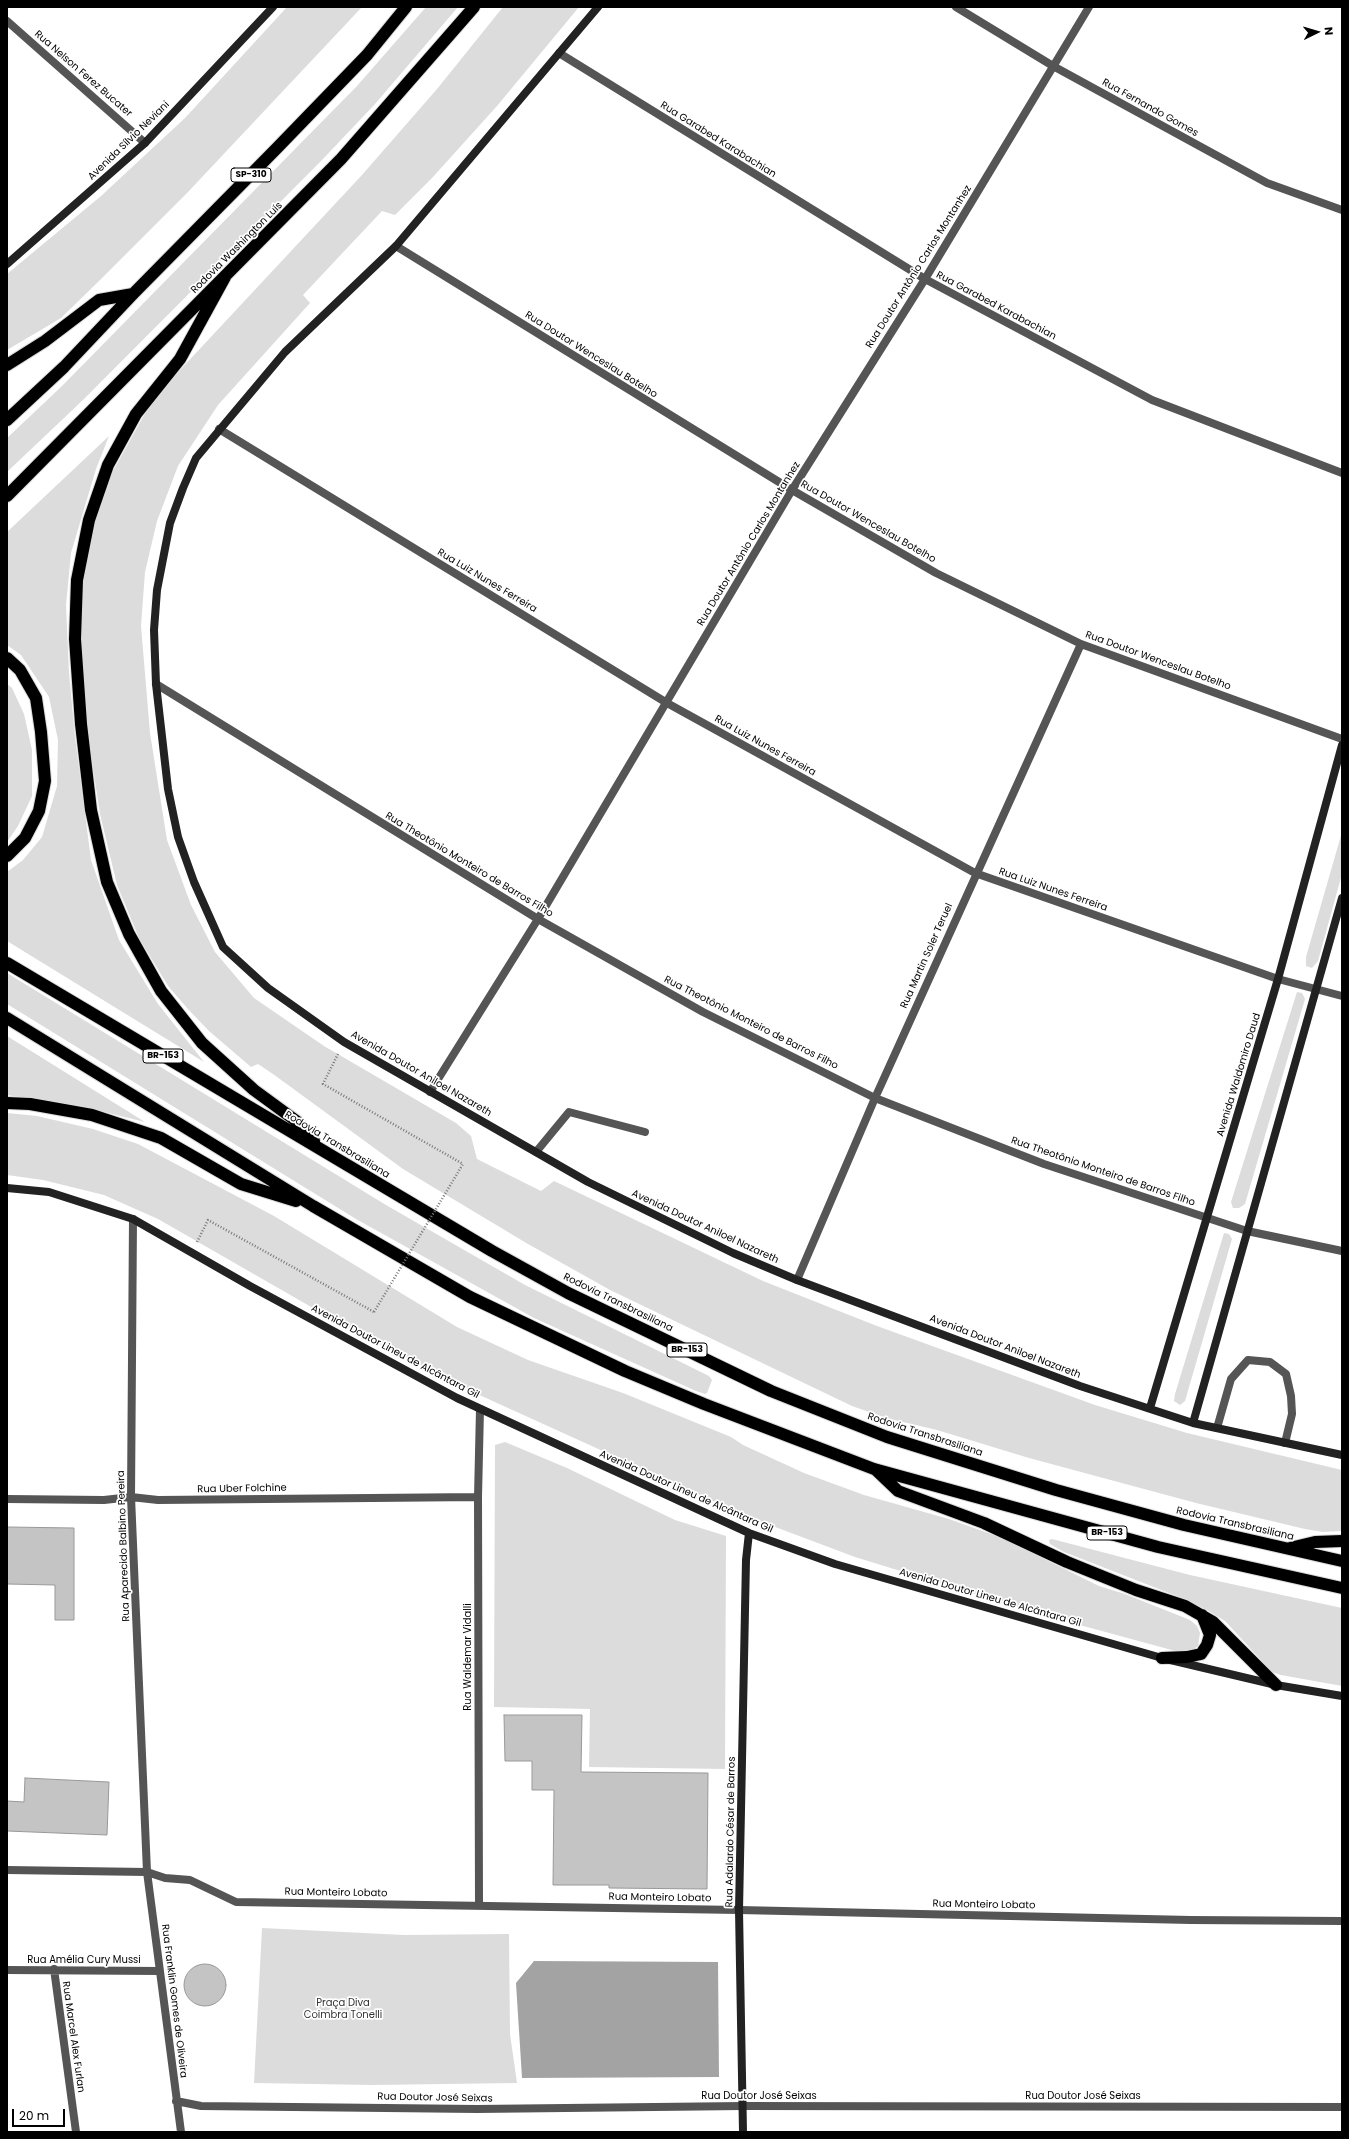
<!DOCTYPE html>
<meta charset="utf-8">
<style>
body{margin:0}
#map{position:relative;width:1349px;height:2139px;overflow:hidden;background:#fff;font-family:Poppins,sans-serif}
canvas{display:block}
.frame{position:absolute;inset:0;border:8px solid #000;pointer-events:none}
.north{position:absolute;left:1297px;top:12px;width:40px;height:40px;-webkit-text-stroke:3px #fff;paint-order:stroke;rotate:85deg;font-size:11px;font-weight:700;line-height:16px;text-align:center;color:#000}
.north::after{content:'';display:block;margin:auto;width:14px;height:18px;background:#000;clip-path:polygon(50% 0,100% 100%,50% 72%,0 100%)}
.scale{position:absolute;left:12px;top:2109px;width:53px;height:18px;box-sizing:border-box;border:2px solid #000;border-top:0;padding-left:5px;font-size:12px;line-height:14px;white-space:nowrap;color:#000;-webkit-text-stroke:3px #fff;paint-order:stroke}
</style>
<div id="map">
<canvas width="1349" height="2139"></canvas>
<div class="frame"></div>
<div class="north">N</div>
<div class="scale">20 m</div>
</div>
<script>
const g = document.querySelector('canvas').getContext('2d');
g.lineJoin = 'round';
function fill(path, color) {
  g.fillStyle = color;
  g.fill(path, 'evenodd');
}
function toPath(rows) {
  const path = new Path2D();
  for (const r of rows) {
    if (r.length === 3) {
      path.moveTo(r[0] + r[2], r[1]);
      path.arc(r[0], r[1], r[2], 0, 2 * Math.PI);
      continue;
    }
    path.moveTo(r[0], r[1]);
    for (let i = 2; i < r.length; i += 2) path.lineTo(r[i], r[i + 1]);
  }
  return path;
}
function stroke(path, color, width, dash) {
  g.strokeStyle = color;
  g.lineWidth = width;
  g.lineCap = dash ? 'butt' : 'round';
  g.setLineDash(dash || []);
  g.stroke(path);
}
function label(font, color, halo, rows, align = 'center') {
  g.font = font + ' Poppins,sans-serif';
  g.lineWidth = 3.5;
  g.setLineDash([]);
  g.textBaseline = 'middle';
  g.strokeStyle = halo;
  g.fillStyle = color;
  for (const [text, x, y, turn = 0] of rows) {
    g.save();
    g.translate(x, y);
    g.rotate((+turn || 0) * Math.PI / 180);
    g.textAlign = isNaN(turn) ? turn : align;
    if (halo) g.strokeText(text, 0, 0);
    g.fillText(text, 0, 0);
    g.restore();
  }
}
const green = toPath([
 [287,7,362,7,188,192,99,281,61,318,7,350,7,274,101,196,185,118],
 [426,7,458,7,375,104,322,160,84,399,7,472,7,438,62,386,296,148,357,86],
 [503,7,579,7,497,106,432,178,395,215,382,211,303,295,310,303,218,405,178,466,157,521,145,572,141,626,150,733,167,840,191,905,215,952,254,998,324,1046,456,1123,471,1136,477,1159,541,1191,554,1181,763,1281,877,1326,1095,1405,1187,1433,1342,1470,1342,1531,1323,1532,1305,1529,1196,1503,1029,1458,937,1430,886,1418,852,1406,610,1290,528,1244,403,1169,273,1074,258,1064,251,1067,209,1031,187,1008,168,986,139,938,117,885,100,814,83,703,80,640,81,581,94,521,113,471,153,399,362,175,437,89],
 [109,436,96,469,71,553,66,605,69,673,75,737,91,860,119,940,158,1004,204,1062,7,941,7,872,23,860,42,837,57,786,58,740,49,697,21,655,7,645,7,532],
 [7,684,12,688,24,714,32,750,32,796,18,826,7,842],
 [1342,832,1342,874,1318,961,1312,968,1306,966,1306,957],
 [7,973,386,1205,525,1285,709,1376,712,1380,707,1393,705,1394,696,1391,534,1318,356,1219,7,1004],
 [1297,992,1302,993,1305,999,1245,1204,1239,1208,1233,1208,1231,1202],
 [7,1036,145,1122,92,1109,7,1095],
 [7,1113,37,1116,93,1129,138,1144,274,1216,457,1327,528,1360,623,1393,731,1437,743,1445,804,1473,864,1495,949,1519,1002,1538,1099,1586,1125,1594,1190,1620,1197,1626,1200,1633,1198,1646,1191,1651,1179,1652,1043,1615,855,1557,746,1516,475,1393,346,1327,158,1219,104,1195,43,1180,7,1175],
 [1224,1233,1229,1234,1232,1239,1185,1401,1180,1405,1174,1401,1175,1394],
 [505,1442,567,1468,675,1520,726,1536,725,1769,589,1767,590,1709,494,1707,495,1445],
 [1052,1539,1190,1575,1342,1608,1342,1686,1281,1675,1272,1672,1225,1621,1207,1610,1187,1600,1064,1552,1050,1544,1049,1540],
 [262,1928,404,1935,509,1934,510,2034,517,2083,373,2085,254,2083]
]);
const water = toPath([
 [534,1961,718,1962,719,2077,522,2078,516,1983]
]);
const building = toPath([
 [7,1527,74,1528,74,1620,55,1620,55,1585,7,1584,7,1527],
 [504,1715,582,1715,581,1772,708,1773,707,1889,609,1888,609,1885,553,1885,554,1790,532,1790,532,1761,505,1761,504,1715],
 [25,1778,109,1782,107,1835,7,1831,7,1801,24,1802,25,1778],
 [205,1985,21]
]);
const path = toPath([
 [338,1054,323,1084,463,1164],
 [197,1242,208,1220,374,1312]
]);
const lane = toPath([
 [536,1152,569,1112,645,1132],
 [1217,1428,1231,1379,1248,1360,1270,1362,1286,1374,1291,1396,1292,1414,1285,1443]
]);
const street = toPath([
 [956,7,1053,66,1267,183,1342,210],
 [7,21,145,143],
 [559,53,925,279,1152,400,1342,473],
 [396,246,792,490,936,573,1081,644,1342,739],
 [219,429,667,703,975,873,1278,979,1342,996],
 [156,684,538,919,703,1012,875,1098,1044,1164,1247,1231,1342,1251],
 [430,1092,538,919,792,490,925,279,1089,7],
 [133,1219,131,1497,147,1872,181,2132],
 [797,1280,875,1098,1081,644],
 [7,1499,104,1500,131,1497,158,1500,478,1497],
 [7,1870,147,1872,165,1878,190,1880,236,1902,739,1910,1191,1920,1342,1921],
 [479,1905,478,1497,480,1409],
 [54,1969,76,2132],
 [7,1970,160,1971],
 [176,2101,201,2106,477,2109,743,2106,1342,2107]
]);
const secondary = toPath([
 [598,7,396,246,285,352,196,458,183,488,170,523,157,590,154,630,156,684,168,789,178,837,194,882,223,947,268,988,344,1042,588,1182,733,1253,797,1280,1080,1386,1193,1423,1342,1455],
 [7,264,145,143,273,7],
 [7,1188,49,1192,133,1219,250,1286,457,1398,749,1533,835,1564,1162,1658,1276,1685,1342,1696],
 [1150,1408,1278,979,1342,745],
 [1193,1423,1342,898],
 [743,2132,739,1910,746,1560,749,1533]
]);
const highway = toPath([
 [225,277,180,359,136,414,108,465,89,520,77,580,75,639,81,724,91,810,107,882,129,934,161,991,202,1043,254,1090,299,1123,314,1141],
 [7,365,45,341,99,300,133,294],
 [7,420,64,367,133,294,277,148,367,55,406,7],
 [7,496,341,159,474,7],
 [7,658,20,670,36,698,41,732,45,781,39,811,25,838,7,856],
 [7,963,492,1251,568,1293,771,1391,887,1437,1056,1490,1184,1525,1342,1561],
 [7,1018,313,1206,470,1297,625,1371,704,1404,874,1469,1158,1547,1342,1588],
 [7,1103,30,1104,92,1115,161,1138,241,1184,296,1201],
 [877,1471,898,1491,984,1523,1067,1562,1136,1590,1185,1606,1213,1622,1276,1685],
 [1290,1548,1315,1542,1342,1541],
 [1162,1658,1187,1657,1201,1654,1207,1645,1210,1635,1202,1615]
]);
const pathBridge = toPath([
 [374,1312,463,1164]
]);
const shields = [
 [251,175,40],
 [163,1056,40],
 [687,1350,40],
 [1107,1533,40]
];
const shieldNames = [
 ["SP-310",251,175],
 ["BR-153",163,1056],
 ["BR-153",687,1350],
 ["BR-153",1107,1533]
];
const streetNames = [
 ["Rua Nelson Ferez Bucater",83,74,41],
 ["Rua Fernando Gomes",1150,108,29],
 ["Rua Garabed Karabachian",718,140,32],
 ["Avenida Sílvio Neviani",129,141,-44],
 ["Rodovia Washington Luís",237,248,-45],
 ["Rua Doutor Antônio Carlos Montanhez",919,267,-58],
 ["Rua Garabed Karabachian",996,306,28],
 ["Rua Doutor Wenceslau Botelho",591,355,32],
 ["Rua Doutor Wenceslau Botelho",868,522,30],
 ["Rua Doutor Antônio Carlos Montanhez",749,544,-59],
 ["Rua Luiz Nunes Ferreira",487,581,31],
 ["Rua Doutor Wenceslau Botelho",1158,661,20],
 ["Rua Luiz Nunes Ferreira",765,746,29],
 ["Rua Theotônio Monteiro de Barros Filho",469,865,31],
 ["Rua Luiz Nunes Ferreira",1053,890,19],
 ["Rua Martin Soler Teruel",927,956,-66],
 ["Rua Theotônio Monteiro de Barros Filho",751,1023,27],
 ["Avenida Doutor Aniloel Nazareth",421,1074,30],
 ["Avenida Waldomiro Daud",1239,1075,-73],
 ["Rodovia Transbrasiliana",337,1145,31],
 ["Rua Theotônio Monteiro de Barros Filho",1103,1172,19],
 ["Avenida Doutor Aniloel Nazareth",705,1227,25],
 ["Rodovia Transbrasiliana",618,1303,26],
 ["Avenida Doutor Aniloel Nazareth",1005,1347,21],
 ["Avenida Doutor Lineu de Alcântara Gil",395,1352,28],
 ["Rodovia Transbrasiliana",925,1435,18],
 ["Rua Uber Folchine",242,1489,-1],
 ["Avenida Doutor Lineu de Alcântara Gil",686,1492,24],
 ["Rodovia Transbrasiliana",1235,1524,13],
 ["Rua Aparecido Balbino Pereira",124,1546,-92],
 ["Avenida Doutor Lineu de Alcântara Gil",990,1598,16],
 ["Rua Waldemar Vidalli",468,1657,-90],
 ["Rua Adalardo César de Barros",731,1832,-89],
 ["Rua Monteiro Lobato",336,1893,1],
 ["Rua Monteiro Lobato",660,1898,1],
 ["Rua Monteiro Lobato",984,1905,1],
 ["Rua Amélia Cury Mussi",84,1960],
 ["Rua Franklin Gomes de Oliveira",174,2001,83],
 ["Rua Marcel Alex Furlan",73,2037,82],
 ["Rua Doutor José Seixas",759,2096],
 ["Rua Doutor José Seixas",1083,2096],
 ["Rua Doutor José Seixas",435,2098,1]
];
const parkNames = [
 ["Praça Diva",343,2003],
 ["Coimbra Tonelli",343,2015]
];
fill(green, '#dcdcdc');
fill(water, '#a3a3a3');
fill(building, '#c4c4c4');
stroke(building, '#999', 1);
stroke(highway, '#dbdbdb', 14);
stroke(path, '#777', 2.5, [1, 2]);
stroke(lane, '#555', 8);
stroke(street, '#555', 8);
stroke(secondary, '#222', 8);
stroke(highway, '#000', 12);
stroke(pathBridge, '#777', 2.5, [1, 2]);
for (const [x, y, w] of shields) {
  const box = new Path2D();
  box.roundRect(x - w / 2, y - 7, w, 14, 3);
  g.fillStyle = '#fff';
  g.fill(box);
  stroke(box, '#000', 1);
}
label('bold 9px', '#000', null, shieldNames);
label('10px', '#000', '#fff', streetNames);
label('10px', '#333', '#fff', parkNames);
</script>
